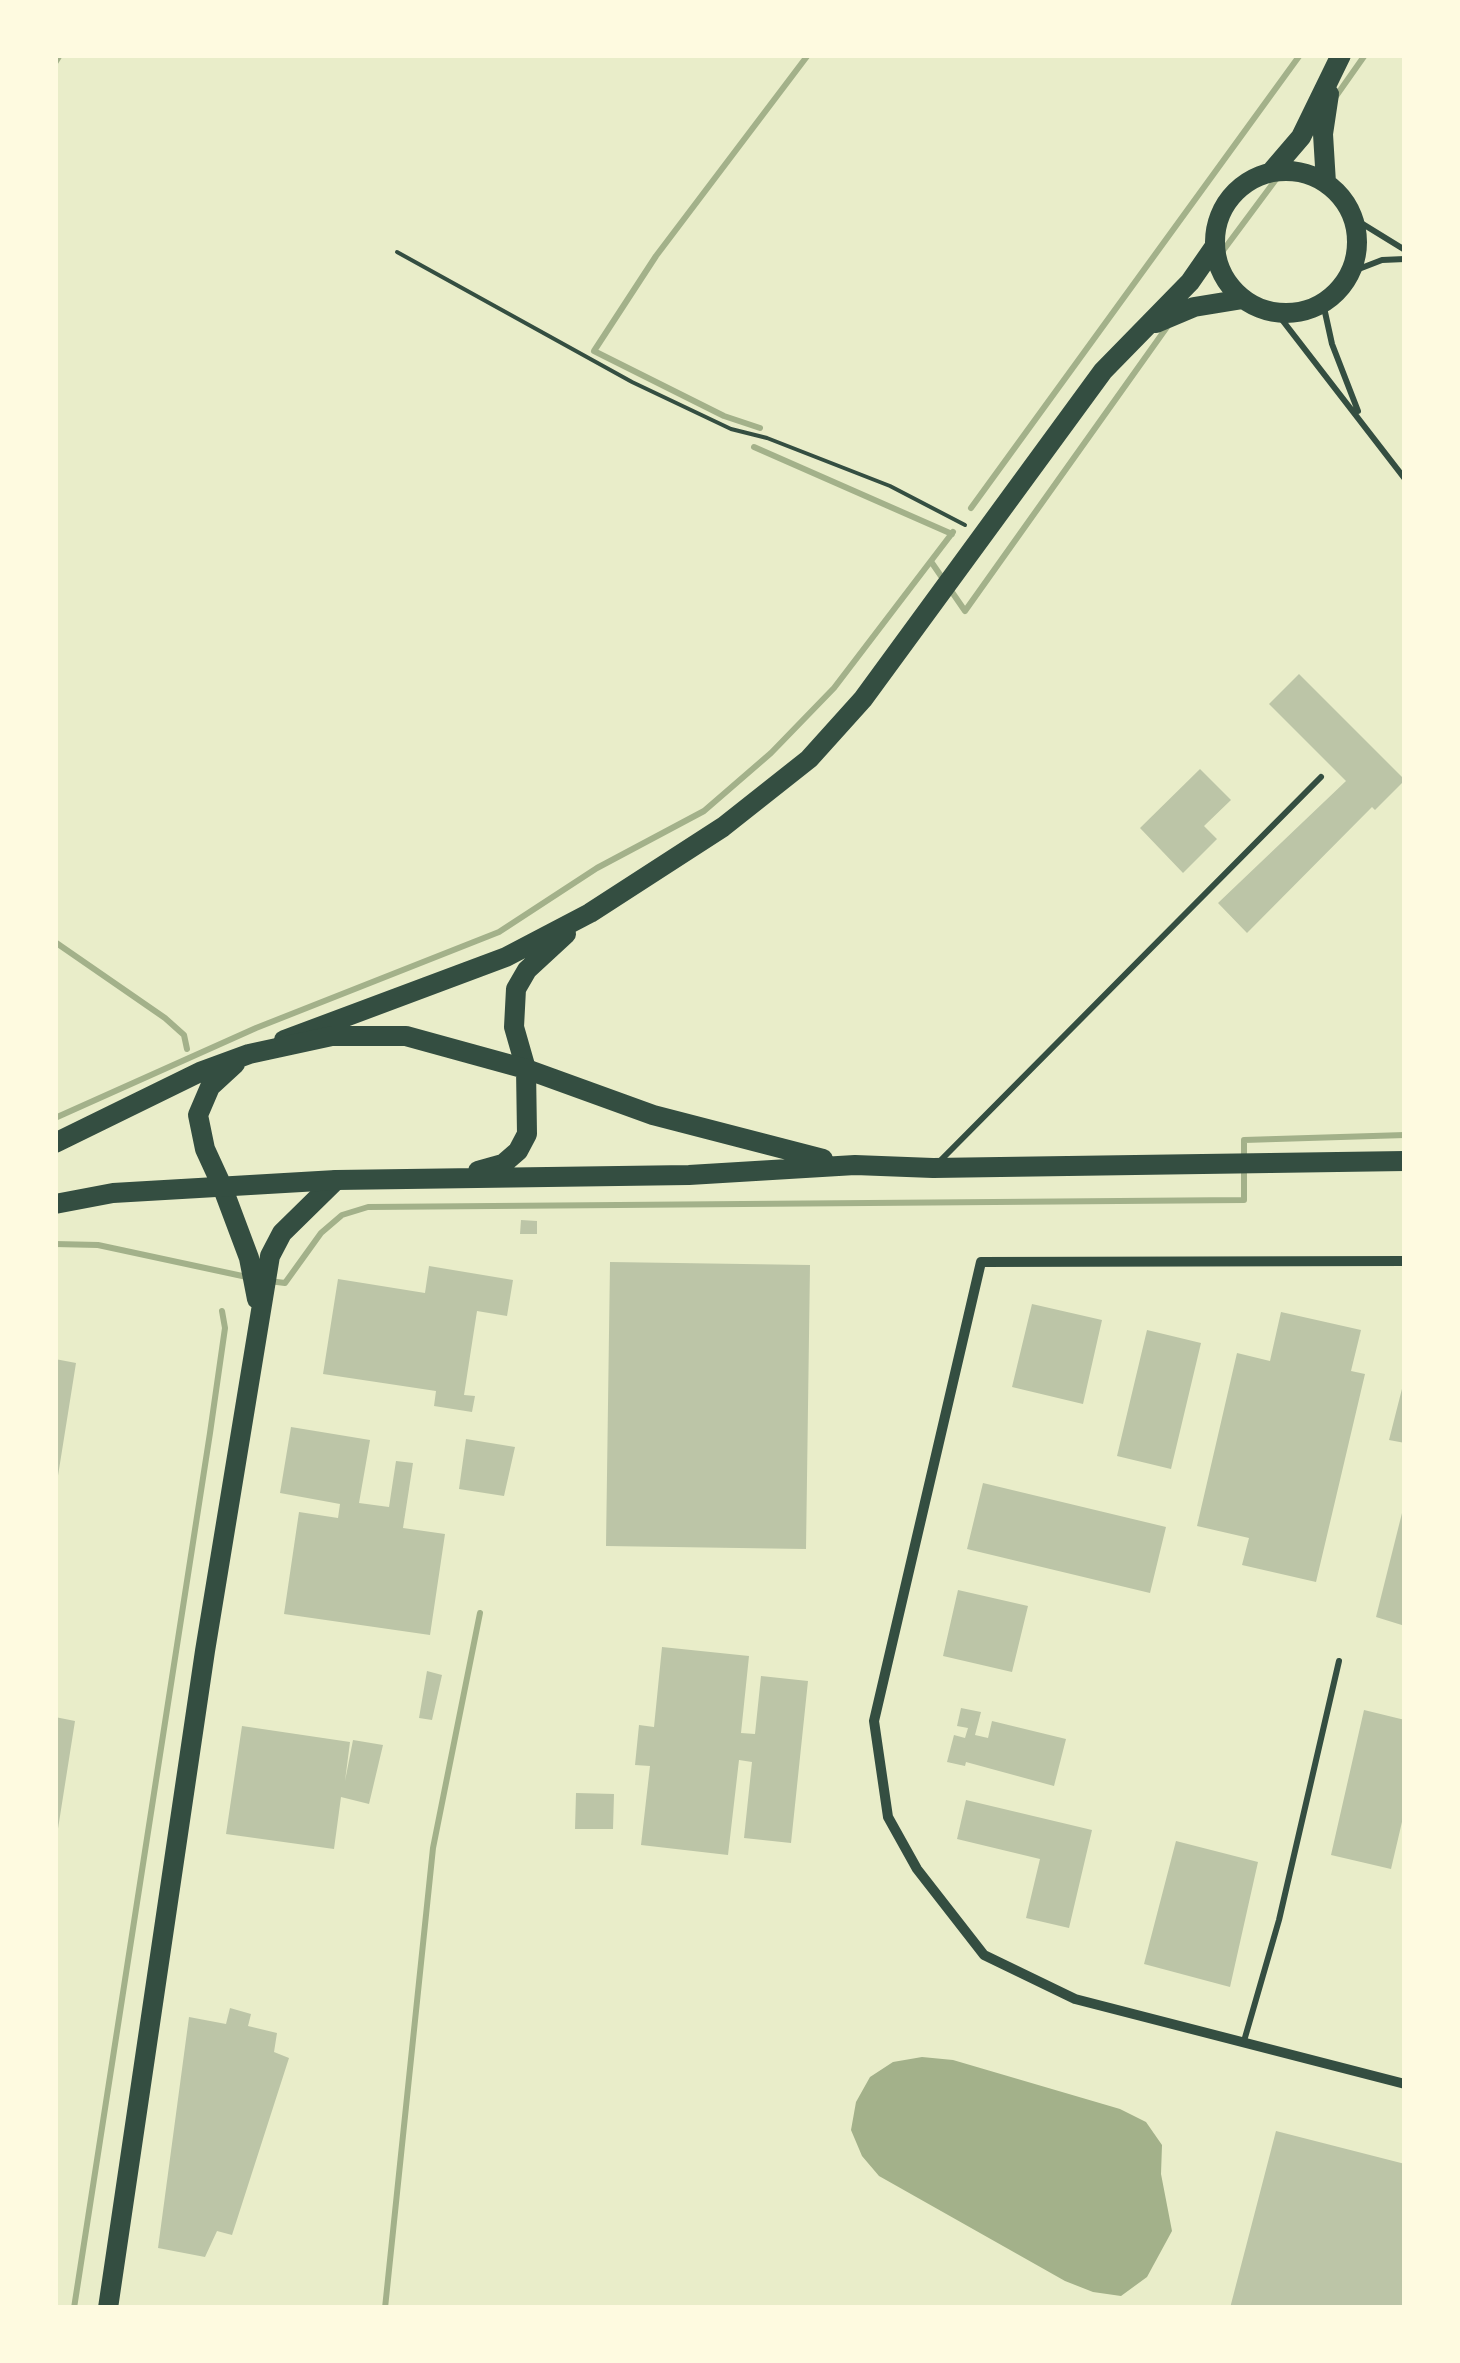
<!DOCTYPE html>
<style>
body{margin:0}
#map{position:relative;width:1460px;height:2363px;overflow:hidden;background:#e9edc9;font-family:"Exo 2",sans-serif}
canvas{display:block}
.frame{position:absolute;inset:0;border:58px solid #fefae0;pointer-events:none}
</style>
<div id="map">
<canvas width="1460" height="2363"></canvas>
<div class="frame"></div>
</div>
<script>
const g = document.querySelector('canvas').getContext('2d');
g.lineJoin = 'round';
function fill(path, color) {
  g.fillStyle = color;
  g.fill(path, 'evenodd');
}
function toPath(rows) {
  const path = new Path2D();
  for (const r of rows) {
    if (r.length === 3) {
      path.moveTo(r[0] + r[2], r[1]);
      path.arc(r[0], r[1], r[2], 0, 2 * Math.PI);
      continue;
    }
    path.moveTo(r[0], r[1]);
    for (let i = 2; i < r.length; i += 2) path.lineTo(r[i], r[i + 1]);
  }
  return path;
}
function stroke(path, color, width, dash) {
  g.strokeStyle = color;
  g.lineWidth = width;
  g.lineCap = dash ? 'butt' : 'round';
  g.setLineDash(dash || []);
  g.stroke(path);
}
const water = toPath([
 [922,2057,953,2060,1120,2109,1146,2122,1162,2145,1161,2174,1172,2231,1147,2277,1121,2296,1093,2292,1065,2281,879,2176,862,2156,851,2130,856,2102,870,2077,893,2062]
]);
const stream = toPath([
 [55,63,60,55],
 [1334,99,1365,55],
 [1222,252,1277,178],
 [760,428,724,416,594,351,656,256,808,55],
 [754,447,952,534],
 [971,508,1300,55],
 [932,563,965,611,1167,327],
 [55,942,165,1018,184,1035,187,1049],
 [55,1118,256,1028,499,932,597,868,704,811,771,753,834,688,953,532],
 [55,1244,98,1245,247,1277],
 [269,1281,285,1283,321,1233,342,1215,368,1207,1244,1200,1244,1140,1405,1135],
 [74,2308,210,1433,225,1328,222,1311],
 [385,2308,433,1848,480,1613]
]);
const building = toPath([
 [1299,674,1405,780,1375,810,1372,807,1247,933,1218,903,1346,781,1269,704],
 [1200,769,1231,800,1204,826,1217,839,1183,873,1140,828],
 [521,1220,537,1221,537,1234,520,1234],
 [610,1262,810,1265,806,1549,606,1546],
 [429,1266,513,1280,507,1316,477,1311,464,1395,475,1396,472,1412,434,1406,436,1391,323,1374,338,1279,425,1293],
 [1032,1304,1102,1320,1083,1404,1012,1387],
 [1281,1312,1361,1330,1351,1371,1365,1374,1316,1582,1242,1565,1249,1538,1197,1526,1237,1353,1270,1361],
 [1147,1330,1201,1343,1171,1469,1117,1456],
 [55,1359,76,1363,57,1482,55,1482],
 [1405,1377,1405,1443,1389,1440],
 [291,1427,370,1440,359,1503,389,1507,396,1461,413,1463,403,1528,445,1534,430,1635,284,1614,299,1512,338,1518,340,1504,280,1493],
 [466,1439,515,1447,504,1496,459,1489],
 [983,1483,1166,1527,1150,1593,967,1549],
 [1404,1505,1405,1505,1405,1626,1376,1617],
 [958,1590,1028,1606,1012,1672,943,1656],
 [662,1647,749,1656,741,1733,755,1734,761,1676,808,1681,791,1843,744,1838,752,1762,739,1760,728,1855,641,1845,650,1766,635,1765,639,1725,654,1727],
 [427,1671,442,1675,432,1720,419,1718],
 [961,1708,981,1712,975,1735,988,1738,992,1721,1066,1739,1054,1786,966,1762,965,1766,947,1762,954,1735,965,1738,968,1728,957,1726],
 [1364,1710,1405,1720,1405,1809,1391,1869,1331,1855],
 [55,1717,75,1721,57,1835,55,1835],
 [242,1726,350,1742,345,1781,353,1740,383,1745,369,1804,341,1797,334,1849,226,1834],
 [576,1793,614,1794,613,1829,575,1829],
 [966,1800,1092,1830,1069,1928,1026,1918,1040,1859,957,1839],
 [1176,1841,1258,1862,1230,1987,1144,1964],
 [230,2008,251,2014,248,2026,277,2033,274,2052,289,2058,232,2235,217,2231,205,2257,158,2248,189,2017,226,2024],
 [1276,2131,1405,2164,1405,2308,1230,2308]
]);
const path = toPath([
 [397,252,632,382,731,429,767,438,890,486,965,525]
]);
const service = toPath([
 [1353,218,1405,250],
 [1351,272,1382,260,1405,259],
 [1323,303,1332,344,1358,411],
 [1276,312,1405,479],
 [937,1164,1321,777],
 [1244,2041,1279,1920,1339,1661]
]);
const minor = toPath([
 [1405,1261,981,1262,874,1721,888,1817,917,1869,984,1955,1075,1999,1405,2084]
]);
const secondary = toPath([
 [1286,242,71],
 [1271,172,1301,137,1341,55],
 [1326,183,1323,134,1329,94],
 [1156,323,1194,307,1243,299],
 [284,1040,506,957,590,913,723,827,809,759,863,699,1103,371,1190,282,1215,246],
 [526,1069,514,1027,516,989,527,970,566,934],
 [222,1186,249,1258,257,1299],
 [108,2308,205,1651,270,1256,282,1233,336,1180]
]);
const primary = toPath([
 [55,1143,200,1072,249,1054,332,1036,406,1036,526,1069,653,1115,823,1159],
 [478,1171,503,1164,518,1151,527,1134,526,1069],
 [222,1186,205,1149,198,1115,210,1087,235,1064],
 [55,1204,113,1193,336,1180,689,1175,855,1165,933,1168,1405,1161]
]);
fill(water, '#a3b18a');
stroke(stream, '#a3b18a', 6);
fill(building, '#bcc5a7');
stroke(path, '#344e41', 4);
stroke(service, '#344e41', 6);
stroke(minor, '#344e41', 10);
stroke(secondary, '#344e41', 20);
stroke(primary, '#344e41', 20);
</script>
